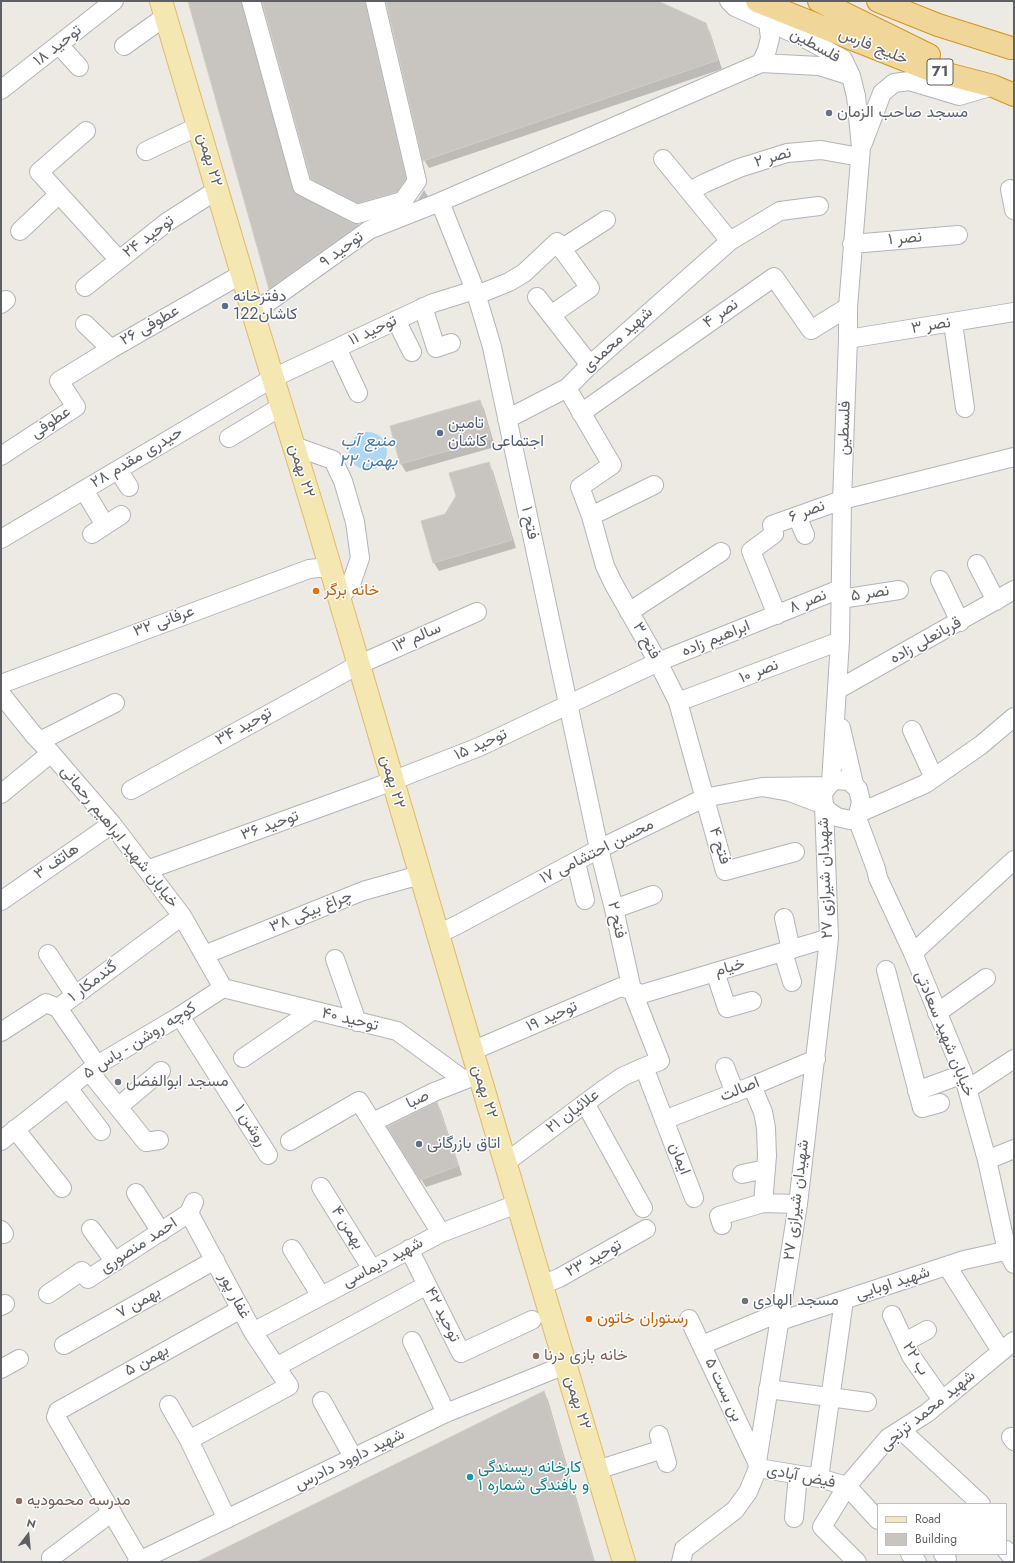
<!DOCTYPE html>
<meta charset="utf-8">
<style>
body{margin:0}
#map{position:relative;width:1015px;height:1563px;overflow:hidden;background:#edeae4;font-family:Jost,sans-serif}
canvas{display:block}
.frame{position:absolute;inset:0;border:2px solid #5c5f63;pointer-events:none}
.legend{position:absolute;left:877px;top:1503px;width:130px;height:52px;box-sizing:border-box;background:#fff;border:1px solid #bebfc1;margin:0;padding:5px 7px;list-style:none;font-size:12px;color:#5c5f63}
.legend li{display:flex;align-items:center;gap:8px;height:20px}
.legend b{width:20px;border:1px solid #bebfc1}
.north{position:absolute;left:8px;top:1515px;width:40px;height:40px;-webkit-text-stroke:3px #fff;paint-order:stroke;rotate:16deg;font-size:11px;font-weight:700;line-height:16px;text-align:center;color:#5c5f63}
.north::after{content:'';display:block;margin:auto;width:14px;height:18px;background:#5c5f63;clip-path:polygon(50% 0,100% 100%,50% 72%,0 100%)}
</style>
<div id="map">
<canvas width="1015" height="1563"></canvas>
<div class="frame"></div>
<ul class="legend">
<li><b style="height:5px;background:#f5e7b1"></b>Road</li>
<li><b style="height:11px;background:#c8c5c1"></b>Building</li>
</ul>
<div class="north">N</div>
</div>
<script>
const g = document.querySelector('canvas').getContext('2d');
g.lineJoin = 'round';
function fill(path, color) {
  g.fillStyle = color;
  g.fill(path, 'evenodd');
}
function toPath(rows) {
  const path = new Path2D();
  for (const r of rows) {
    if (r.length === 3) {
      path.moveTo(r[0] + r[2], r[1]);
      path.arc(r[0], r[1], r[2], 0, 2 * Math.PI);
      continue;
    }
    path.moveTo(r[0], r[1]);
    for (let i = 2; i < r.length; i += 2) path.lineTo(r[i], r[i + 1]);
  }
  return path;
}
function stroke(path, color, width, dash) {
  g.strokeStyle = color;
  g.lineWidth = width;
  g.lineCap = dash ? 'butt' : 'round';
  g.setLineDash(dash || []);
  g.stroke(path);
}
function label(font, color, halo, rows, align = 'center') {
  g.font = font + ' Jost,Vazirmatn,sans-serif';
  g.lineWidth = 3;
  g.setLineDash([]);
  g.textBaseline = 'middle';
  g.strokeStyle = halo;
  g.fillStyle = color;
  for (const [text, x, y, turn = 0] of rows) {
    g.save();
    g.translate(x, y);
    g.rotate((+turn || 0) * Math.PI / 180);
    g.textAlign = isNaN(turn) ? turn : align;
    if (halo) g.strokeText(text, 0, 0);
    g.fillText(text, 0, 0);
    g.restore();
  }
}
const water = toPath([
 [368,451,19]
]);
const shadow = toPath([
 [189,1,249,1,245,13,295,194,352,224,359,225,363,233,274,296,270,288],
 [263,1,373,1,410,187,363,210,317,187,312,178],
 [387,1,655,1,705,24,710,32,722,69,429,168,424,160],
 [424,190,429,198,422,207,418,200],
 [480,401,484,409,495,447,406,472,401,464,391,427],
 [488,463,493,471,516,548,439,571,434,563,422,522,446,515],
 [437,1104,441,1111,462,1175,426,1187,393,1135],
 [544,1392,548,1400,595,1562,199,1562]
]);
const building = toPath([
 [188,1,241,1,294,192,352,223,359,224,269,289,188,1],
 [262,1,365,1,406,179,397,192,358,203,311,179,262,1],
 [386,1,658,1,706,23,718,60,423,161,386,1],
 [480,400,491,439,400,464,390,426,480,400],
 [489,462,512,540,433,563,421,521,445,514,456,496,449,473,489,462],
 [437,1102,458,1166,420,1180,387,1127,437,1102],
 [544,1391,594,1562,197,1562,544,1391]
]);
const minor = toPath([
 [251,1,302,186,357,214,403,201,417,181,375,1],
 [729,1,735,7,804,38,843,59,851,76,856,96,861,147,848,307,848,339,842,500,840,641,831,783],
 [59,45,79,67],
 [124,46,166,16],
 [761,63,767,50,770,38,768,22],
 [1,90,114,1],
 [86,131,39,172,119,260],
 [863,143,882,93,894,83,909,81,959,96,993,86],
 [146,151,199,126],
 [1010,189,1014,210],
 [690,191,705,183,739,168,787,153,821,150,860,157],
 [440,202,475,290,492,347,599,849,614,909,632,990,660,1061,644,1067,694,1198],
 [20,231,59,194],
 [730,241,780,211,819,206],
 [852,244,958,235],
 [561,249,606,220],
 [85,287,167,222,217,190],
 [477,295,509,282,524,273,557,242,590,288,551,315],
 [537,297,590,365],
 [1,304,6,300],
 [423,307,436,348,451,343],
 [253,313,369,230,440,202,761,63,819,66,851,76],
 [396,320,412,352],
 [953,323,965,408],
 [85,324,111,349],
 [848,339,1014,312],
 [337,348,358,393],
 [567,388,612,465,580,487,591,516,605,566,613,583,658,662,678,702,725,871,795,852],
 [581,413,774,277,811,330,848,307],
 [507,419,567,388,590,365,730,241,663,159],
 [229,438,282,406],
 [294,446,333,460,343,481,355,522,360,558,351,584,339,599],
 [1,456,76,407,59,381,111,349,242,274],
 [118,470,129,487],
 [84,490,105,525],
 [591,516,654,485],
 [797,516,805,535],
 [92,534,121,515],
 [1,539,273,378,433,303,475,290],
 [977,564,996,601],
 [940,580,960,622],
 [841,599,899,590],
 [629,612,721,552],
 [777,615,751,551,774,534,772,525,842,500,1014,457],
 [1,684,309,569,329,567],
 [837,690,1014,590],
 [1,694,33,734,51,753,112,824,182,916,223,988],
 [678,702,840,641],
 [841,728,854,784],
 [912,730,934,778],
 [40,741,115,703],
 [837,780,849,781,858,789,861,802,857,818,850,820,837,817,827,810,824,805,823,795,825,790,831,783,837,780],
 [131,790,358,665,477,612],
 [1,794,51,753],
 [859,813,925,784,981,745,1014,717],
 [857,818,876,869,878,878,913,953,963,1074,987,1160,1007,1251,1014,1264],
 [576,862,585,900],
 [147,870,374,788,479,747,658,662,840,589],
 [1,901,112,824],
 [614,909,653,895],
 [784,918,791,950],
 [438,934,457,925,599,849,704,798,762,787,827,786],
 [783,952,792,982],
 [913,953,1014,860],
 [48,954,75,995],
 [204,955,363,891,420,875],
 [335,959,357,1022],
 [886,970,922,1108,940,1103],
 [715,972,727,1008,752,1001],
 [223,988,397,1031,464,1080],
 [58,1008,97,1065],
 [937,1013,986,978],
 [180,1016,268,1155],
 [1,1032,46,1003,58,1008,182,916],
 [472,1051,621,987,642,994,829,938],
 [243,1058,312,1011],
 [725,1067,735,1093],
 [89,1071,146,1142,159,1140],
 [752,1086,763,1112,766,1128,767,1156,763,1203,798,1204],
 [68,1088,101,1131],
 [968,1089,1014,1059],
 [917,1091,963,1074],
 [585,1103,643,1208],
 [118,1107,161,1071],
 [664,1120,752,1086,816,1059],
 [373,1122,434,1092,472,1077],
 [15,1129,62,1188],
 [1,1141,97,1065,180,1016,223,988],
 [290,1141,359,1101,441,1233],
 [987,1160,1014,1149],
 [505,1163,603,1090,622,1077,644,1067],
 [742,1174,766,1169],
 [321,1187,372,1269],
 [136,1193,161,1232],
 [722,1225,719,1216,763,1203],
 [91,1229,115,1262],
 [1,1230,4,1234],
 [292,1249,321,1296],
 [409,1249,461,1353,532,1320],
 [947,1266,1001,1351],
 [541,1285,559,1278,646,1229],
 [48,1294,82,1271,88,1279,189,1213],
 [1,1306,5,1304],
 [892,1315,911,1356,942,1400],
 [689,1319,757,1462],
 [780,1321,964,1260,1014,1249],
 [253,1332,441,1233,517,1204],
 [412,1341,446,1413],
 [905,1342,927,1330],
 [64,1345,215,1260],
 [702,1345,781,1312],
 [276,1367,427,1285],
 [1,1369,19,1359],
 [768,1389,867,1402],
 [322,1401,353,1457],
 [169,1405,189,1440,227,1519],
 [901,1430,981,1504],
 [659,1435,667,1463],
 [1011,1437,1014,1441],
 [189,1440,289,1386,253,1332,189,1213,194,1202],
 [758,1468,819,1478,847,1486,878,1520],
 [597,1470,663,1449],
 [819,1478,844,1300],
 [794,1518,798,1475],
 [1006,1550,1014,1559],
 [910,1554,917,1562],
 [943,1554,947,1559],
 [140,1561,56,1417,58,1411,241,1309],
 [52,1562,51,1558,112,1512],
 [137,1562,446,1413,565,1365],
 [681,1562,684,1549,735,1510,748,1492,758,1468,757,1462,798,1204,827,957,829,938,824,805,790,792,762,787],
 [857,1562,822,1527,847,1486,888,1438,927,1413,1014,1341]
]);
const major = toPath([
 [161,1,242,274,253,313,314,512,479,1074,624,1562]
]);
const highway = toPath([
 [757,1,928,69,993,86,1014,95],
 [819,1,929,55],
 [878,1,938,25,1011,48]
]);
const markers = [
 [829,113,4,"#6b7280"],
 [225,306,4,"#5c6f8a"],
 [440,433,4,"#5c6f8a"],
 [316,591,4,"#e8710a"],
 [118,1082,4,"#6b7280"],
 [419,1144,4,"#5c6f8a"],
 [745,1301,4,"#6b7280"],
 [589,1319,4,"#e8710a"],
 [536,1356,4,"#8d6e63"],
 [470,1477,4,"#0f9aa8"],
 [19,1501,4,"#8d6e63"]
];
const shields = [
 [940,72,26]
];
const shieldNames = [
 ["71",940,72]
];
const streetNames = [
 ["توحید ۱۸",58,46,-38],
 ["فلسطین",815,46,29],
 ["خلیج فارس",873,47,22],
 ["نصر ۲",773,158,-16],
 ["٢٢ بهمن",209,160,74],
 ["توحید ۲۴",149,237,-37],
 ["نصر ۱",905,239,-5],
 ["توحید ۹",342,250,-36],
 ["نصر ۴",721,314,-35],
 ["عطوفی ۲۶",150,326,-30],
 ["نصر ۳",931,326,-9],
 ["توحید ۱۱",373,331,-25],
 ["شهید محمدی",618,340,-42],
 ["عطوفی",51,423,-34],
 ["فلسطین",845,428,-88],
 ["حیدری مقدم ۲۸",137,458,-31],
 ["٢٢ بهمن",301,471,73],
 ["نصر ۶",807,512,-20],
 ["فتح ۱",529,523,78],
 ["نصر ۵",870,594,-9],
 ["نصر ۸",808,602,-22],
 ["عرفانی ۳۲",164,622,-20],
 ["سالم ۱۳",417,638,-24],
 ["ابراهیم زاده",716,639,-22],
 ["فتح ۳",646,641,60],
 ["قربانعلی زاده",926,641,-29],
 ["نصر ۱۰",759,672,-21],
 ["توحید ۳۴",244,727,-29],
 ["توحید ۱۵",481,745,-24],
 ["٢٢ بهمن",392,782,74],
 ["توحید ۳۶",270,826,-20],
 ["خیابان شهید ابراهیم رحمانی",119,837,51],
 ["فتح ۴",719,846,72],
 ["محسن احتشامی ۱۷",597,852,-27],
 ["هاتف ۳",57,862,-35],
 ["شهیدان شیرازی ۲۷",826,878,-92],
 ["چراغ بیکی ۳۸",311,912,-22],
 ["فتح ۲",616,920,77],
 ["خیام",730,968,-16],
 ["گندمکار ۱",93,982,-37],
 ["توحید ۱۹",552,1017,-24],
 ["توحید ۴۰",350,1020,13],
 ["خیابان شهید سعادتی",944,1034,68],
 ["کوچه روشن - یاس ۵",140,1041,-32],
 ["اصالت",740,1090,-22],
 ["٢٢ بهمن",484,1092,73],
 ["صبا",418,1100,-26],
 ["علائیان ۲۱",573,1112,-37],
 ["روشن ۱",250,1126,58],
 ["ایمان",679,1159,69],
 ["شهیدان شیرازی ۲۷",797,1200,-83],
 ["بهمن ۴",347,1228,58],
 ["احمد منصوری",139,1246,-33],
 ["توحید ۲۳",594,1259,-29],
 ["شهید دیماسی",383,1263,-28],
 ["شهید اوبایی",893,1284,-18],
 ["غفار پور",234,1296,62],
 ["بهمن ۷",139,1303,-29],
 ["توحید ۴۲",442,1315,63],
 ["ب ۲۲",915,1359,59],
 ["بهمن ۵",147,1361,-29],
 ["بن بست ۵",723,1390,65],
 ["٢٢ بهمن",577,1403,73],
 ["شهید محمد ترنجی",928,1411,-39],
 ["شهید داوود دادرس",350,1460,-26],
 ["فیض آبادی",801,1477,11]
];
const worshipNames = [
 ["مسجد صاحب الزمان",837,113],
 ["مسجد ابوالفضل",126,1082],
 ["مسجد الهادی",753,1301]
];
const serviceNames = [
 ["دفترخانه",233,297],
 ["122کاشان",233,315],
 ["تامین",448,424],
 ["اجتماعی کاشان",448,442],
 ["اتاق بازرگانی",427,1144]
];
const foodNames = [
 ["خانه برگر",324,591],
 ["رستوران خاتون",597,1319]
];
const educationNames = [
 ["خانه بازی درنا",544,1356],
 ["مدرسه محمودیه",27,1501]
];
const cultureNames = [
 ["کارخانه ریسندگی",478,1468],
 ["و بافندگی شماره ۱",478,1486]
];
const waterNames = [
 ["منبع آب",368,442],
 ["۲۲ بهمن",368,462]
];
fill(water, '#acd8f5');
fill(shadow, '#0003');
fill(building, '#c8c5c1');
stroke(building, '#d1ccc3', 1);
stroke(minor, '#b1b4b8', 20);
stroke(major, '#e0ba6a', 24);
stroke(highway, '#d6931b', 24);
stroke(minor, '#fff', 18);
stroke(major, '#f5e7b1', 22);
stroke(highway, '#f0d698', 22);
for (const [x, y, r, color] of markers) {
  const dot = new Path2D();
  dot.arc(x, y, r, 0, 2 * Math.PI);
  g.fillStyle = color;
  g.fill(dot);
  stroke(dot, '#fff', 1.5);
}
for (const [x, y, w] of shields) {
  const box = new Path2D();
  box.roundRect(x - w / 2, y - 13, w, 26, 3);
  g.fillStyle = '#fff';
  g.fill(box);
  stroke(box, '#5c5f63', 1);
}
label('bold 15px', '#5c5f63', null, shieldNames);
label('16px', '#5c5f63', '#fff', streetNames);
label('16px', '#5b616d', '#fff', worshipNames, 'left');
label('16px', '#4e5e75', '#fff', serviceNames, 'left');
label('16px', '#c56008', '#fff', foodNames, 'left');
label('16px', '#785e54', '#fff', educationNames, 'left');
label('16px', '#0d838f', '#fff', cultureNames, 'left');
label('italic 17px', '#4c7aa5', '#fff', waterNames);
</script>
